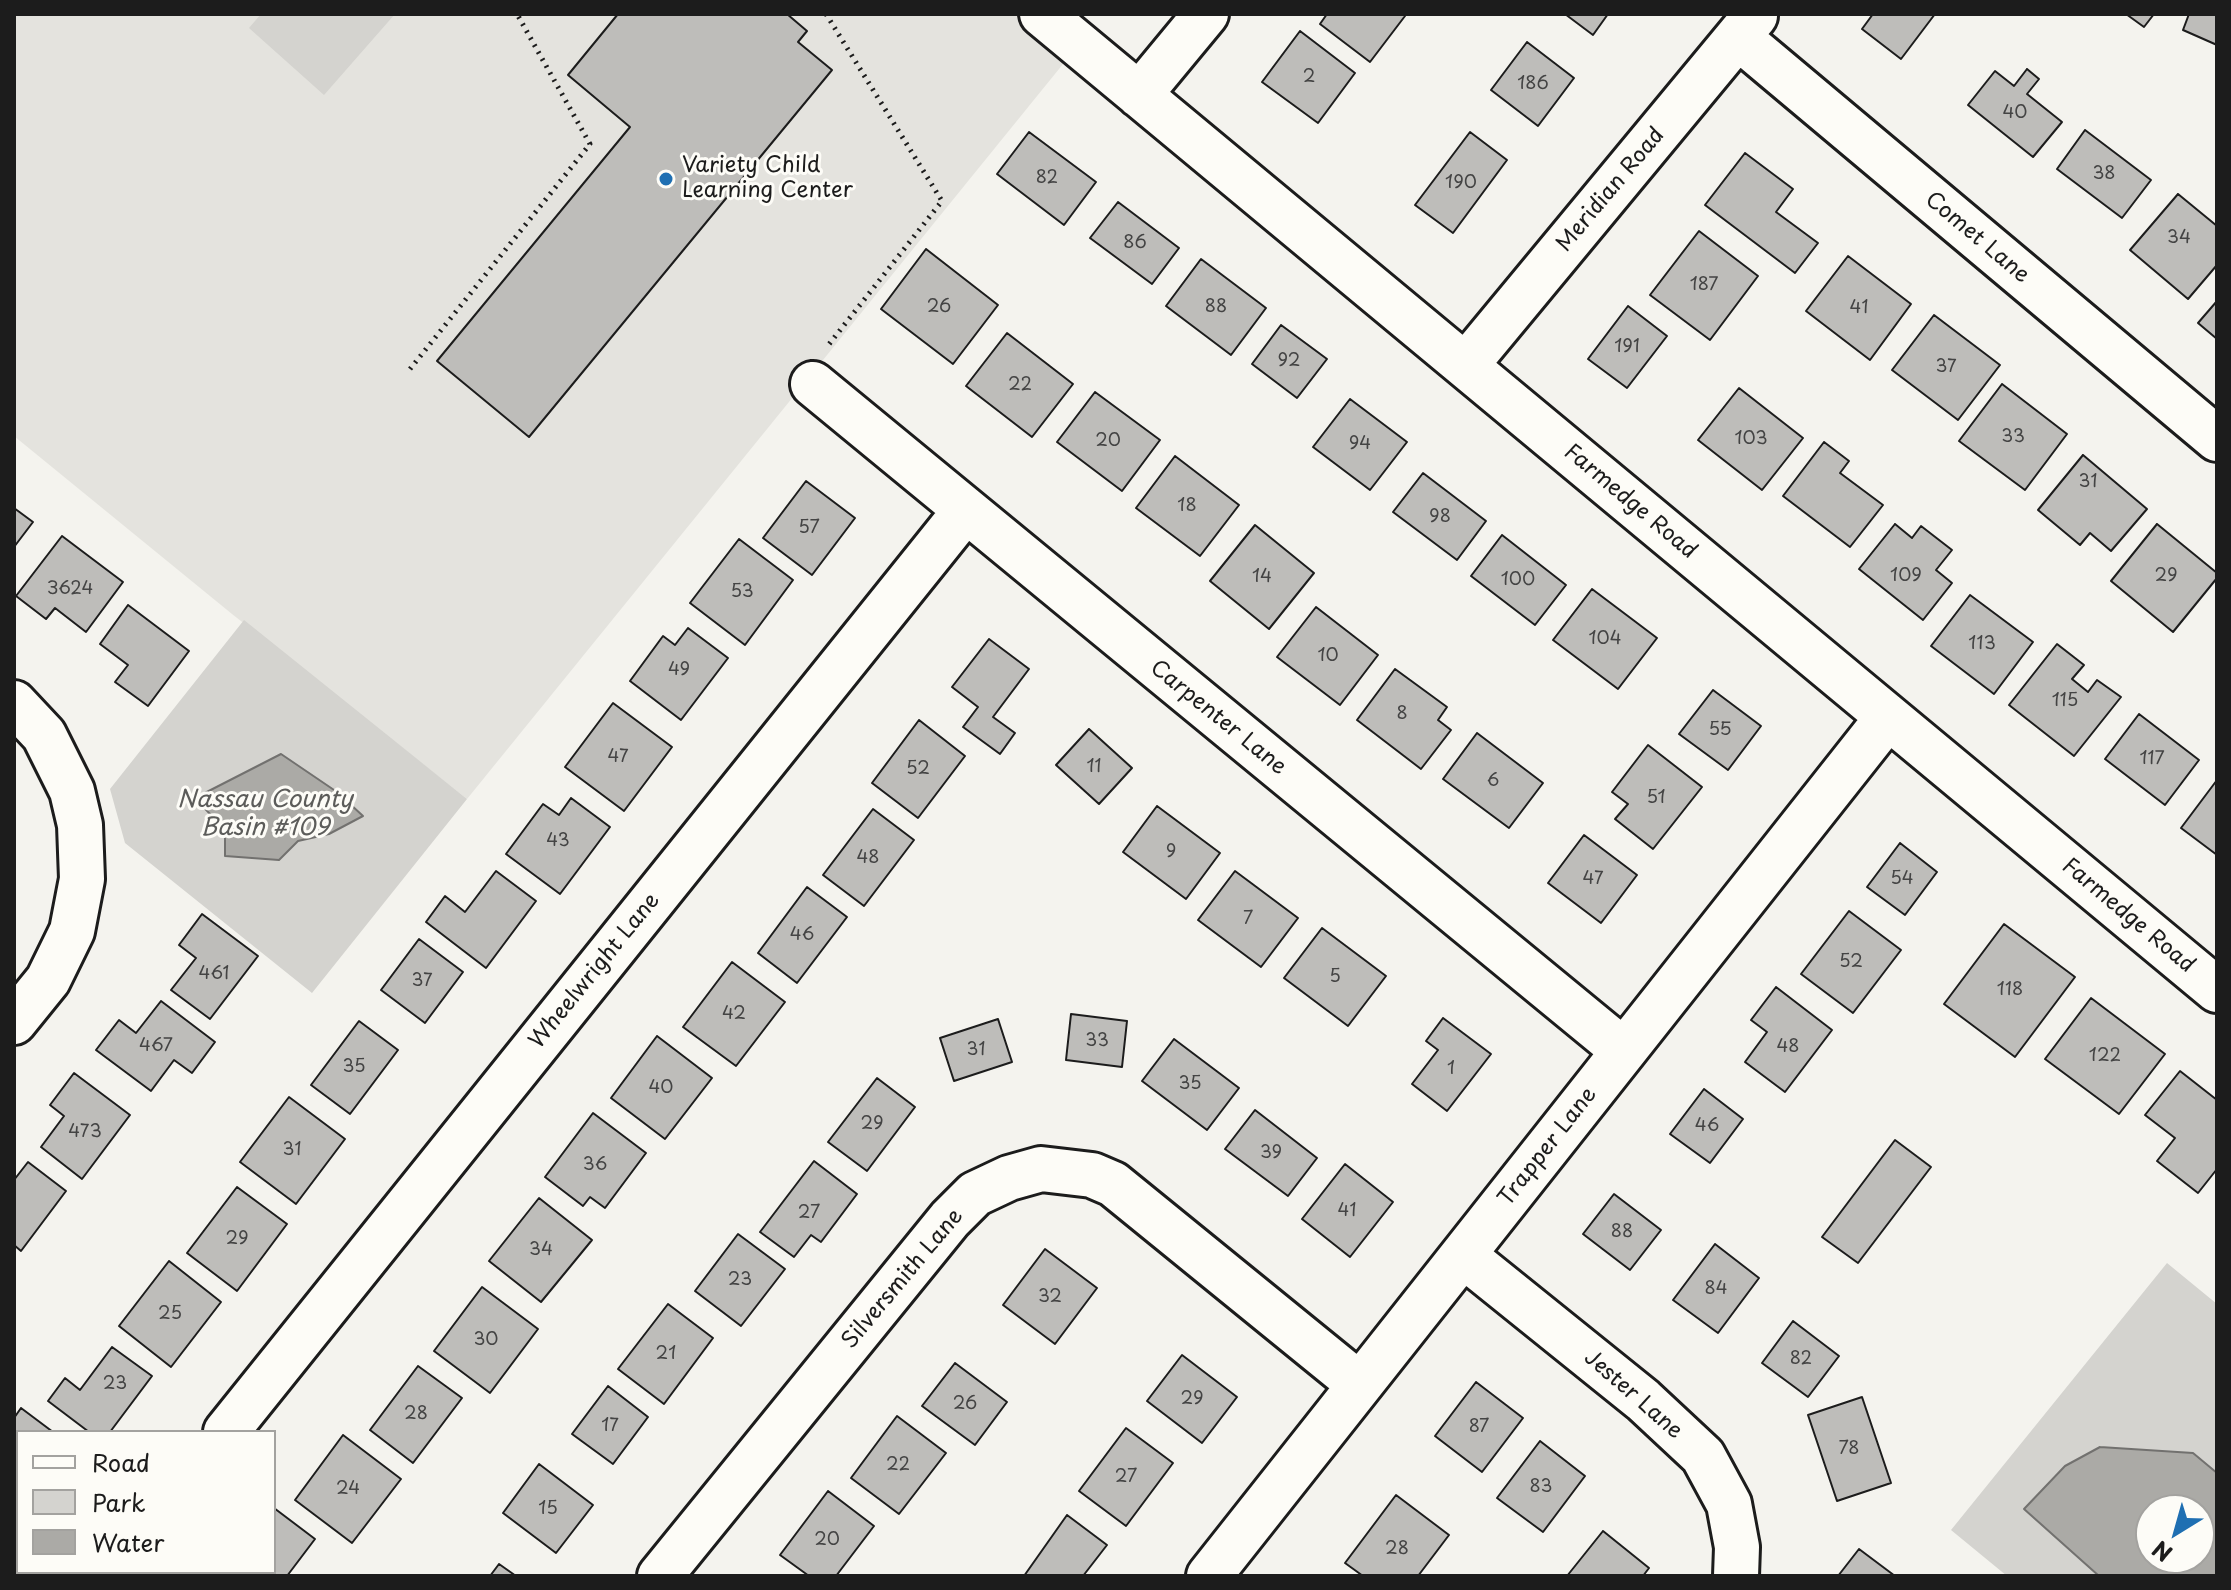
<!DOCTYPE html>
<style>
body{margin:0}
#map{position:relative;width:2231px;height:1590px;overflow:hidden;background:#f4f3ee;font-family:"Playpen Sans",sans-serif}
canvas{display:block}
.frame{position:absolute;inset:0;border:16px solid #1c1c1c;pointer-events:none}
.legend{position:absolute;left:16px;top:1430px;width:260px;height:144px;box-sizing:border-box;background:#fdfcf7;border:2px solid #a3a29f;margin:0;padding:10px 14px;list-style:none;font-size:24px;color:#1c1c1c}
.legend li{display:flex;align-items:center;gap:16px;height:40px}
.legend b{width:40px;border:2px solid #a3a29f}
.north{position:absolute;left:2135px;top:1494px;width:80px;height:80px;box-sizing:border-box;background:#fdfcf7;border:2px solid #a3a29f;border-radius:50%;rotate:217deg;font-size:22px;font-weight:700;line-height:32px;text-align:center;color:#1c1c1c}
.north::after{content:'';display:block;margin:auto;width:28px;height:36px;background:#1f6fb2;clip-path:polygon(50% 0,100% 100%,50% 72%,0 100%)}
</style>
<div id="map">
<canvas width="2231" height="1590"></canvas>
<div class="frame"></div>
<ul class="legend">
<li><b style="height:10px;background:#fdfcf7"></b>Road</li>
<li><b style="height:22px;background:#d4d3cf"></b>Park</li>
<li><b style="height:22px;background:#abaaa6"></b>Water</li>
</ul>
<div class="north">N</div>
</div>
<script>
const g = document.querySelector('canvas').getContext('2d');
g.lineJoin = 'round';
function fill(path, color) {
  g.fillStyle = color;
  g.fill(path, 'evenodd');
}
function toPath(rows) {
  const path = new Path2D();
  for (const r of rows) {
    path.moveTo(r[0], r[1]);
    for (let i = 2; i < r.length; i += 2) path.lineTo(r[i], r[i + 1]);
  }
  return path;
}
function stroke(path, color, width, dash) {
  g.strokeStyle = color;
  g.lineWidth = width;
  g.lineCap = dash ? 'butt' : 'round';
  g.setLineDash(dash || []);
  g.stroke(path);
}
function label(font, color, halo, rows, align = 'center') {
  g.font = font + ' "Playpen Sans",sans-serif';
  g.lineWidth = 6;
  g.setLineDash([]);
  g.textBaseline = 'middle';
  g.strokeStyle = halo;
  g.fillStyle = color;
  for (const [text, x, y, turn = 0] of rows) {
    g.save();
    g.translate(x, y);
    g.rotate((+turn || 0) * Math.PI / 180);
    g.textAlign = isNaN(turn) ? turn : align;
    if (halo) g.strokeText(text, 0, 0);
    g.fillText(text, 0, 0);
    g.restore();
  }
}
const built = toPath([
 [14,14,1035,14,1076,48,467,799,232,614,14,436]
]);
const green = toPath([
 [261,14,395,14,324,95,249,28],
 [244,620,467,799,312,993,125,843,110,789],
 [281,754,307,774,329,834,226,856,225,830,196,798],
 [2167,1263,2217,1304,2217,1473,2193,1453,2024,1509,2099,1576,2007,1576,1951,1530]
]);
const water = toPath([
 [281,754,337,792,363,816,329,834,298,841,279,860,225,856,225,830,195,798,281,754],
 [2100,1447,2193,1453,2217,1473,2217,1576,2099,1576,2024,1509,2065,1466,2100,1447],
 [2151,1510,2199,1510,2199,1558,2151,1558,2151,1510]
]);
const building = toPath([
 [618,14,787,14,807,31,798,42,832,70,529,437,437,361,630,127,568,75,618,14],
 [1327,14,1403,14,1405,16,1370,62,1320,24,1327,14],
 [1565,14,1608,14,1593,35,1565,14],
 [1873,14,1935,14,1901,59,1862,29,1873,14],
 [2126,14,2154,14,2144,27,2126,14],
 [2189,14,2217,14,2217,45,2183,30,2189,14],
 [1300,31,1355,73,1318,123,1262,82,1300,31],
 [1527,42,1574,78,1538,126,1491,90,1527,42],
 [2027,69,2039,79,2027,94,2062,122,2033,157,1968,105,1995,71,2014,86,2027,69],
 [2085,130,2151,180,2122,218,2057,169,2085,130],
 [1029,132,1096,182,1064,225,997,174,1029,132],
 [1470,132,1507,160,1453,233,1415,205,1470,132],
 [1745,153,1793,189,1776,212,1818,243,1795,273,1705,205,1745,153],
 [2178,194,2217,226,2217,265,2188,299,2130,250,2178,194],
 [1118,202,1179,248,1152,284,1090,238,1118,202],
 [1699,231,1758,276,1710,340,1650,295,1699,231],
 [926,249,998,305,953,364,881,309,926,249],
 [1848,256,1911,304,1870,360,1806,311,1848,256],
 [1201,259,1266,308,1231,355,1166,306,1201,259],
 [2217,301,2217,339,2198,323,2217,301],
 [1628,306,1667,336,1627,388,1588,359,1628,306],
 [1934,315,2000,365,1958,420,1892,370,1934,315],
 [1281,325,1327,359,1297,398,1252,364,1281,325],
 [1007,333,1073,384,1032,437,966,386,1007,333],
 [2002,384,2067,434,2025,490,1959,441,2002,384],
 [1739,388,1803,438,1762,490,1698,440,1739,388],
 [1095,392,1160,440,1122,491,1057,442,1095,392],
 [1350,399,1407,442,1370,490,1313,447,1350,399],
 [1824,442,1849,461,1840,473,1883,505,1850,547,1783,496,1824,442],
 [2083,455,2147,509,2111,551,2090,533,2080,545,2038,510,2083,455],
 [1175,456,1239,505,1200,556,1136,508,1175,456],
 [1423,473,1486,521,1457,560,1393,512,1423,473],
 [806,481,855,518,812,575,763,538,806,481],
 [14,508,33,522,14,547,14,508],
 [1895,524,1912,538,1921,526,1952,550,1936,570,1952,583,1923,620,1859,569,1895,524],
 [2157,524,2217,573,2217,578,2173,632,2111,581,2157,524],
 [1255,525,1314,573,1269,629,1210,581,1255,525],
 [1502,535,1566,585,1535,625,1471,576,1502,535],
 [62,536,123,582,86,632,55,608,46,619,16,596,62,536],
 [739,539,793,580,745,645,690,603,739,539],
 [1592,589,1657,638,1618,689,1553,640,1592,589],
 [1970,595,2033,642,1994,694,1931,646,1970,595],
 [128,605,189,651,148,706,115,682,128,665,100,644,128,605],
 [1316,607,1378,655,1340,705,1277,657,1316,607],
 [688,628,728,658,681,720,630,681,663,636,675,645,688,628],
 [989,639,1029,669,993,717,1015,733,1000,754,963,727,978,707,952,687,989,639],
 [2057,644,2084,665,2072,679,2088,692,2097,680,2121,697,2074,756,2009,705,2057,644],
 [1395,669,1447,707,1438,720,1451,730,1421,769,1357,720,1395,669],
 [1713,690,1761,726,1728,770,1679,734,1713,690],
 [613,703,672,747,624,811,565,767,613,703],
 [2139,714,2199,760,2165,805,2105,759,2139,714],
 [919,720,965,756,918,818,872,783,919,720],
 [1089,729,1132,768,1099,804,1056,765,1089,729],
 [1477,733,1543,783,1509,828,1443,779,1477,733],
 [1648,745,1702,787,1653,849,1615,819,1628,804,1612,792,1648,745],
 [2217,780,2217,855,2181,828,2217,780],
 [571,798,610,827,560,894,506,854,543,804,559,815,571,798],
 [1157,806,1220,853,1186,899,1123,852,1157,806],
 [873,809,914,840,864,906,823,875,873,809],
 [1584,835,1637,875,1601,923,1548,883,1584,835],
 [1900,843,1937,872,1905,915,1867,887,1900,843],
 [496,871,536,901,486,968,426,922,445,896,465,912,496,871],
 [1235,871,1298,918,1261,967,1198,920,1235,871],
 [807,887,847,917,797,983,758,953,807,887],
 [1849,911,1901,950,1853,1013,1801,974,1849,911],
 [202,914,258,956,210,1019,171,990,196,958,179,945,202,914],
 [2004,924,2075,977,2015,1057,1944,1004,2004,924],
 [1322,928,1386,976,1348,1026,1284,978,1322,928],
 [419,939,463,972,425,1023,381,990,419,939],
 [732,962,785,1002,736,1066,683,1027,732,962],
 [1776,987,1832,1030,1785,1092,1745,1062,1767,1032,1751,1020,1776,987],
 [2091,998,2165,1054,2119,1114,2045,1059,2091,998],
 [161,1001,215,1042,192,1073,174,1060,151,1091,96,1050,119,1020,136,1033,161,1001],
 [1071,1014,1127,1021,1122,1067,1066,1060,1071,1014],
 [1443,1018,1491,1054,1447,1111,1412,1084,1438,1050,1426,1041,1443,1018],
 [998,1019,1012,1062,954,1081,940,1038,998,1019],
 [359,1021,398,1050,350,1114,311,1085,359,1021],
 [657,1036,712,1078,665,1139,611,1098,657,1036],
 [1174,1039,1239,1088,1207,1130,1142,1081,1174,1039],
 [2180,1071,2217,1100,2217,1169,2198,1193,2157,1161,2175,1138,2145,1115,2180,1071],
 [74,1073,130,1115,82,1179,41,1147,64,1116,50,1105,74,1073],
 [877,1078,915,1107,867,1171,828,1142,877,1078],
 [1704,1089,1743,1119,1710,1163,1670,1134,1704,1089],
 [289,1097,345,1139,296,1204,240,1162,289,1097],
 [1255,1110,1317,1158,1288,1196,1225,1149,1255,1110],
 [593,1113,646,1153,605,1208,590,1197,583,1206,545,1177,593,1113],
 [1895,1140,1931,1167,1858,1263,1822,1237,1895,1140],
 [814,1161,857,1194,821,1242,811,1235,794,1257,760,1232,814,1161],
 [28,1162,66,1191,21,1251,14,1245,14,1180,28,1162],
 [1345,1164,1393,1202,1350,1257,1302,1219,1345,1164],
 [237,1187,287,1224,237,1291,187,1253,237,1187],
 [1614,1194,1661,1230,1630,1270,1583,1234,1614,1194],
 [539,1198,592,1240,541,1302,489,1261,539,1198],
 [738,1234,785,1269,741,1326,695,1291,738,1234],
 [1715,1244,1759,1278,1718,1333,1673,1300,1715,1244],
 [1045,1249,1097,1288,1055,1344,1003,1305,1045,1249],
 [169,1261,221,1302,171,1367,119,1326,169,1261],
 [482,1287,538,1329,490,1393,434,1351,482,1287],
 [668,1304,713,1338,664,1404,618,1369,668,1304],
 [1793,1321,1839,1356,1808,1397,1762,1363,1793,1321],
 [112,1347,152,1376,110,1432,89,1432,48,1401,65,1378,80,1390,112,1347],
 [1182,1355,1237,1397,1202,1443,1147,1401,1182,1355],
 [955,1363,1007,1402,975,1445,922,1406,955,1363],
 [418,1366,462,1398,413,1463,370,1430,418,1366],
 [1476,1382,1523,1418,1482,1472,1435,1436,1476,1382],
 [608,1386,648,1417,613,1464,572,1434,608,1386],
 [1862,1397,1891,1483,1837,1501,1808,1415,1862,1397],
 [21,1408,53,1432,18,1432,18,1505,14,1502,14,1418,21,1408],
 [897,1416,946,1453,899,1514,851,1478,897,1416],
 [1126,1428,1173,1463,1126,1526,1079,1491,1126,1428],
 [343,1435,401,1479,352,1543,295,1500,343,1435],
 [1540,1441,1585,1476,1543,1532,1497,1498,1540,1441],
 [539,1464,593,1505,556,1553,503,1513,539,1464],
 [828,1491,874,1526,836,1576,809,1576,780,1555,828,1491],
 [1396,1495,1449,1535,1418,1576,1363,1576,1345,1563,1396,1495],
 [274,1508,315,1539,287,1576,226,1576,223,1572,274,1572,274,1508],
 [1067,1515,1107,1545,1083,1576,1024,1576,1067,1515],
 [1603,1531,1649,1568,1643,1576,1567,1576,1603,1531],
 [1859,1549,1895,1576,1838,1576,1859,1549],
 [499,1564,516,1576,490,1576,499,1564]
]);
const path = toPath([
 [826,14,942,201,826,348],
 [410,369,590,144,517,14]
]);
const minor = toPath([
 [1042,14,2217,990],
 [1738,37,2217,439],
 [1139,95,1206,14],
 [1466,365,1755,16],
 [813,384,1624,1051],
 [14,703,44,735,72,791,80,825,82,879,72,931,48,980,14,1022],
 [1463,1255,1643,1400,1703,1456,1729,1504,1737,1547,1736,1576],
 [226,1432,965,511],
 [110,1576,113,1572],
 [660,1576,950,1219,975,1194,1009,1178,1041,1169,1092,1175,1113,1184,1360,1385],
 [1209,1576,1888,717]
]);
const markers = [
 [666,179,8,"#1f6fb2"]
];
const numberNames = [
 ["2",1309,77],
 ["186",1533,84],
 ["40",2015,113],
 ["38",2104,174],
 ["82",1047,178],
 ["190",1461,183],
 ["34",2179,238],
 ["86",1135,243],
 ["187",1704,285],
 ["26",939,307],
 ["88",1216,307],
 ["41",1859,308],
 ["191",1627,347],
 ["92",1289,361],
 ["37",1946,367],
 ["22",1020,385],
 ["33",2013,437],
 ["103",1751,439],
 ["20",1108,441],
 ["94",1360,444],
 ["31",2088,482],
 ["18",1187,506],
 ["98",1440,517],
 ["57",809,528],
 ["109",1906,576],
 ["29",2166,576],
 ["14",1262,577],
 ["100",1518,580],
 ["3624",70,589],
 ["53",742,592],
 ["104",1605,639],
 ["113",1982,644],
 ["10",1328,656],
 ["49",679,670],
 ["115",2065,701],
 ["8",1402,714],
 ["55",1720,730],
 ["47",618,757],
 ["117",2152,759],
 ["11",1094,767],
 ["52",918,769],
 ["6",1493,781],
 ["51",1656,798],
 ["43",558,841],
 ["9",1171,852],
 ["48",868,858],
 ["47",1593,879],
 ["54",1902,879],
 ["7",1248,919],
 ["46",802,935],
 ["52",1851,962],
 ["461",214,974],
 ["5",1335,977],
 ["37",422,981],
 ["118",2010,990],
 ["42",734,1014],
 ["33",1097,1041],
 ["467",156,1046],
 ["48",1788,1047],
 ["31",976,1050],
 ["122",2105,1056],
 ["35",354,1067],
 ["1",1451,1069],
 ["35",1190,1084],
 ["40",661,1088],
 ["29",872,1124],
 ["46",1707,1126],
 ["473",85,1132],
 ["31",292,1150],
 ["39",1271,1153],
 ["36",595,1165],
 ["41",1347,1211],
 ["27",809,1213],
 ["88",1622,1232],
 ["29",237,1239],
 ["34",541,1250],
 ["23",740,1280],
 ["84",1716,1289],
 ["32",1050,1297],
 ["25",170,1314],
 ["30",486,1340],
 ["21",666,1354],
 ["82",1801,1359],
 ["23",115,1384],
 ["29",1192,1399],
 ["26",965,1404],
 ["28",416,1414],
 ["17",610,1426],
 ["87",1479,1427],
 ["78",1849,1449],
 ["22",898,1465],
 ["27",1126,1477],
 ["83",1541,1487],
 ["24",348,1489],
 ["15",548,1509],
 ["20",827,1540],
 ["28",1397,1549]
];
const poiNames = [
 ["Variety Child",682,166],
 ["Learning Center",682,191]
];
const streetNames = [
 ["Meridian Road",1611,190,-50],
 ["Comet Lane",1977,238,40],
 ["Farmedge Road",1630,502,40],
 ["Carpenter Lane",1218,718,39],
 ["Farmedge Road",2128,916,40],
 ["Wheelwright Lane",595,971,-51],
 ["Trapper Lane",1548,1147,-52],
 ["Silversmith Lane",903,1279,-50],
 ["Jester Lane",1633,1395,41]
];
const waterNames = [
 ["Nassau County",265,800],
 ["Basin #109",265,828]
];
fill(built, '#e4e3de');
fill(green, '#d4d3cf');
fill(water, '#abaaa6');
stroke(water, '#72716f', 2);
fill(building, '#bebdba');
stroke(building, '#1c1c1c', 2);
stroke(minor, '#1c1c1c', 50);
stroke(path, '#1c1c1c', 5, [2, 6]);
stroke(minor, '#fdfcf7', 44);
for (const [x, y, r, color] of markers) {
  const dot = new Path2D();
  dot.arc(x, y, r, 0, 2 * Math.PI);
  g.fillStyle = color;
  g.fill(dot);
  stroke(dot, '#fdfcf7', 3);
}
label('18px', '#444', null, numberNames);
label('22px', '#1c1c1c', '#fdfcf7', poiNames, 'left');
label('22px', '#1c1c1c', '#fdfcf7', streetNames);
label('italic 24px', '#5c5c5a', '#fdfcf7', waterNames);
</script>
